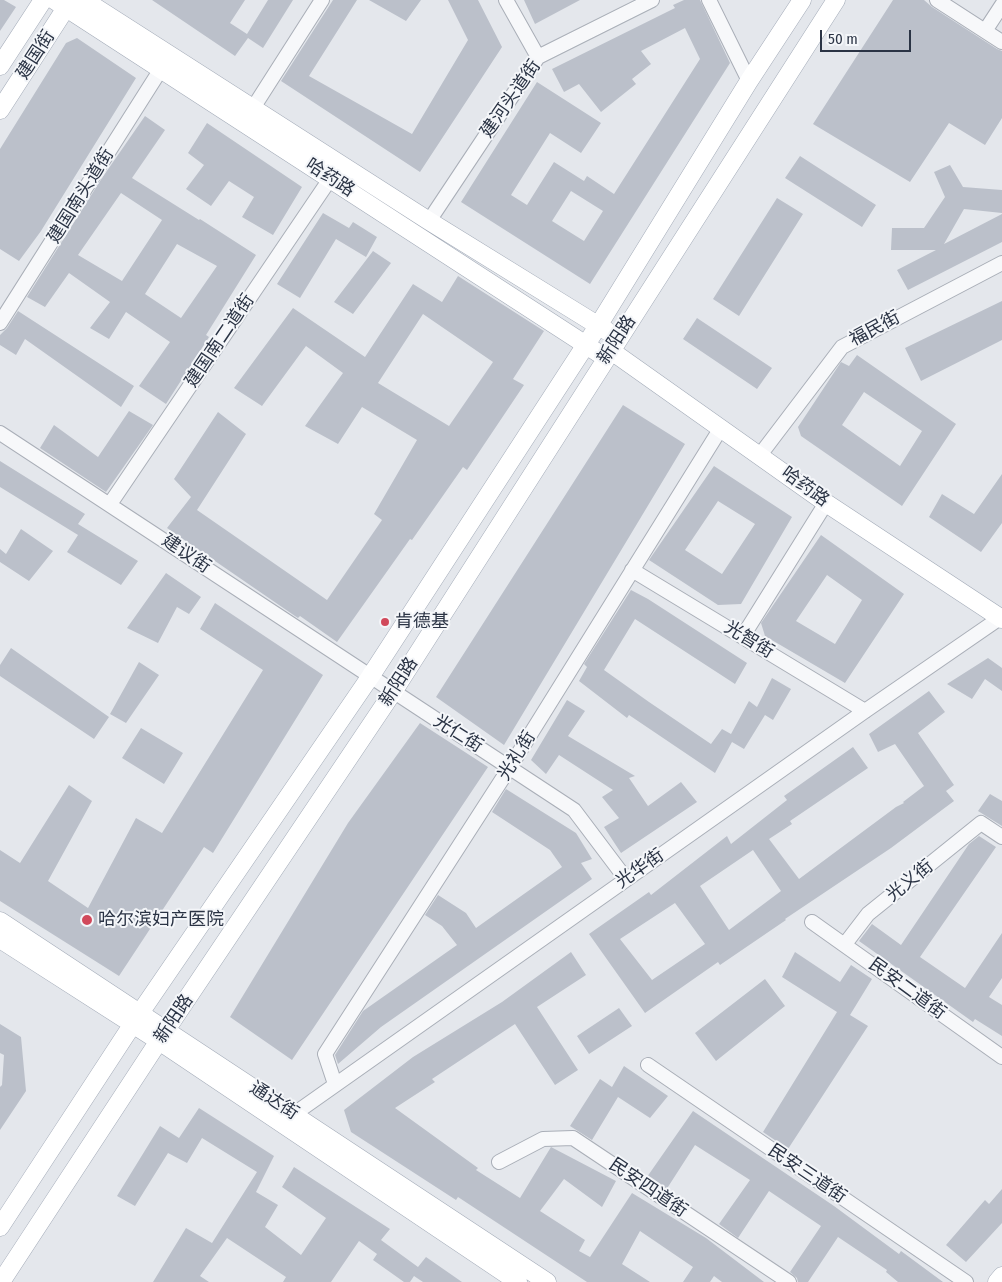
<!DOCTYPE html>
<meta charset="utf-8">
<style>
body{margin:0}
#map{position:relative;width:1002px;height:1282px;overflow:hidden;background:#e4e7ec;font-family:"Fira Sans Condensed",sans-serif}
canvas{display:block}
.scale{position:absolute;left:820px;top:30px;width:91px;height:22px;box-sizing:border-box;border:2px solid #2b3445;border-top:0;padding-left:6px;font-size:15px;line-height:18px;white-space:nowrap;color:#2b3445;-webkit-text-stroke:4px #f4f6f9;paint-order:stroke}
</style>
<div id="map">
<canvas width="1002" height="1282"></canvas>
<div class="scale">50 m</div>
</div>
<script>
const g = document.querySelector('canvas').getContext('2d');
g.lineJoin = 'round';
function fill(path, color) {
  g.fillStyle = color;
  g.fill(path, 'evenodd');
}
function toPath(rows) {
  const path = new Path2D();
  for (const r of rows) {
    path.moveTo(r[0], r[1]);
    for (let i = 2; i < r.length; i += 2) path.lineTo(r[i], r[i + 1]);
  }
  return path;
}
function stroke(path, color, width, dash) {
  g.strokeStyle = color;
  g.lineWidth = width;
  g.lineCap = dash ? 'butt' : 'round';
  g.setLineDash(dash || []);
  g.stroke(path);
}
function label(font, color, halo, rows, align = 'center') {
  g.font = font + ' "Fira Sans Condensed","Noto Sans SC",sans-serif';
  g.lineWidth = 4;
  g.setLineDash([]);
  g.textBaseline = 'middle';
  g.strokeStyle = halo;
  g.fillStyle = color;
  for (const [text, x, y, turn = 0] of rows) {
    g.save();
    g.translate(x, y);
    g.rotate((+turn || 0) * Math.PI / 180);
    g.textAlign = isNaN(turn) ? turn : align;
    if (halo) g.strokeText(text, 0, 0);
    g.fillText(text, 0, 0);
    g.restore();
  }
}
const building = toPath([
 [0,0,4,0,16,7,0,31],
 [152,0,245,0,230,23,247,34,268,0,293,0,263,48,248,38,235,56],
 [333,0,357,0,309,76,412,134,468,40,448,0,478,0,502,47,420,172,281,81],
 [369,0,421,0,406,21],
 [524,0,580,0,535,24],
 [684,0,700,0,730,63,590,284,461,202,537,82,601,123,581,153,550,133,511,195,527,205,554,162,584,181,587,176,614,194,700,59,685,28,641,51,651,64,632,79,636,84,601,112,579,84,564,92,552,69,675,8,673,5],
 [571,191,603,211,584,241,552,221],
 [893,0,924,0,932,7,997,49,1002,51,1002,118,985,145,949,123,910,182,813,124],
 [77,38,136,78,41,231,19,261,0,249,0,149,66,43],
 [145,116,165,130,132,178,199,220,200,219,256,255,206,335,209,337,166,404,139,386,170,342,126,312,109,339,90,328,110,302,69,273,45,307,27,297,102,178],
 [121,193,162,220,122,281,78,255],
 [177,244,217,266,181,318,145,294],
 [207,123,302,187,273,235,242,217,254,197,229,181,211,206,186,189,204,165,188,153],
 [800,156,876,205,862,227,785,178],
 [950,165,963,187,1002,190,1002,213,964,209,944,244,1002,214,1002,242,908,290,897,270,936,250,891,250,892,228,924,228,945,197,934,172],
 [777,198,803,214,739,316,713,299],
 [323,213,349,228,353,222,377,237,366,257,336,239,300,298,277,284],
 [373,251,391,263,353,314,334,302],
 [458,276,544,331,513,379,524,385,467,470,463,467,412,540,410,539,337,642,300,616,298,618,295,616,167,528,191,497,174,479,218,412,246,434,197,510,327,600,382,520,374,514,417,440,362,407,338,444,305,426,343,373,306,346,262,406,234,388,293,308,365,357,413,284,442,302],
 [423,314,493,362,449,426,378,383],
 [1002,301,1002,340,921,381,905,348],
 [18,311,134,386,121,407,25,339,16,355,0,345,0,335,7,328],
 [697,318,772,368,757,389,683,339],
 [857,355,956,424,902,506,801,436,798,427,841,362,849,366],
 [864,392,922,431,900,466,842,425],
 [623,405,685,444,504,745,436,697],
 [129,411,153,425,106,492,40,448,54,425,98,457],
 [0,461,85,514,78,524,138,561,121,585,67,552,78,535,0,487],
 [714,466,792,517,741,604,718,605,649,560],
 [718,501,755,524,722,574,685,550],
 [1002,474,1002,523,981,552,929,517,942,494,974,514],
 [21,529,53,551,29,581,0,562,0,549,6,554],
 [821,535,904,594,845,683,765,636,761,623],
 [827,575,862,600,835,644,796,621],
 [166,573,201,597,189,614,177,607,158,643,127,628],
 [631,590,648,599,747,663,735,684,635,619,604,670,649,702,711,744,722,729,731,734,749,701,757,707,772,678,791,689,773,720,765,715,744,749,732,742,715,773,629,715,627,718,579,681,587,667,584,664],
 [215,603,323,675,213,853,204,847,119,976,0,901,0,850,20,863,69,785,92,801,48,881,88,908,136,818,162,833,263,670,200,629],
 [11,648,109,717,94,739,0,676,0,665],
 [988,658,1002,668,1002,691,985,679,972,699,947,684],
 [139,662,159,675,126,723,110,714],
 [929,691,945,712,918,733,954,785,946,791,954,801,891,848,785,919,786,920,720,965,718,962,645,1013,589,934,649,892,651,895,727,836,731,844,787,800,784,796,853,747,868,768,790,821,792,824,769,839,799,879,896,807,904,803,903,802,924,786,895,744,878,752,869,734],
 [753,850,781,891,729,930,700,886],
 [675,903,705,944,652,980,620,939],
 [567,700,585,711,568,736,635,776,629,778,648,806,681,782,697,802,621,853,604,827,619,818,602,797,613,790,559,755,546,774,531,760],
 [420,723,488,767,292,1060,230,1017,348,823],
 [141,728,183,753,164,784,122,758],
 [506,789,576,833,592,859,581,863,592,879,381,1027,338,1064,335,1055,363,1011,457,945,442,926,425,915,438,895,466,913,476,928,562,867,550,850,492,812],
 [990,794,1002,801,1002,826,978,811],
 [979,836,996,847,920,957,965,988,1002,933,1002,978,989,997,1002,1005,1002,1036,975,1019,973,1022,859,941,872,924,901,945,969,844],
 [571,952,586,975,537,1007,578,1070,555,1085,515,1024,432,1079,435,1082,395,1108,478,1168,476,1170,520,1198,551,1147,616,1181,602,1207,564,1179,540,1211,585,1240,579,1251,590,1257,632,1193,706,1238,764,1282,722,1282,714,1276,710,1282,683,1282,693,1267,640,1231,622,1264,650,1282,587,1282,458,1197,456,1200,351,1132,344,1110,413,1057,502,1002],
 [795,952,840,982,851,965,872,979,850,1015,868,1026,788,1149,763,1132,837,1012,782,977],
 [765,979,785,1006,716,1061,695,1033],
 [619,1008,632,1026,589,1054,577,1036],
 [0,1024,21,1037,26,1091,0,1130,0,1087,2,1085,4,1055,0,1053],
 [624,1066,668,1096,650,1118,618,1097,592,1140,570,1126,600,1079,612,1087],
 [199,1108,274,1156,256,1192,278,1205,265,1227,301,1255,326,1218,282,1187,294,1167,390,1229,381,1240,418,1267,426,1257,462,1282,423,1282,414,1276,410,1282,404,1282,373,1260,377,1254,359,1241,331,1282,283,1282,286,1277,227,1238,200,1276,209,1282,153,1282,186,1228,212,1243,257,1172,202,1138,187,1163,168,1153,135,1206,117,1196,160,1126,179,1138],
 [693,1111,834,1206,899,1254,901,1251,943,1282,898,1282,886,1272,887,1270,838,1237,808,1282,798,1282,797,1278,790,1272,821,1226,769,1191,738,1238,719,1224,750,1180,695,1145,666,1190,647,1177],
 [1002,1189,1002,1223,966,1262,946,1245,985,1200,989,1204]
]);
const minor = toPath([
 [506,0,538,57],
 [709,0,749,81],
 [937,0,1002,42],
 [985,31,1002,5],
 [253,108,322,0],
 [429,221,538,57,652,0],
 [0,323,161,69],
 [0,433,574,810,626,879],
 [760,455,842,347,1002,263],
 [110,504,330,179],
 [632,570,865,711],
 [743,636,826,503],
 [812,922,1002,1057],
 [845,944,868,914,981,823,1002,837],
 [648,1065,966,1282],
 [335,1084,325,1054,510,767,721,428],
 [287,1119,865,711,1000,618],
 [499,1162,543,1139,573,1138,789,1282]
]);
const major = toPath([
 [54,0,606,358],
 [84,0,429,221,607,331],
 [0,66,43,0],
 [0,110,71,0],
 [610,350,826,503,1002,619],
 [0,921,547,1282],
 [0,939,159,1041,518,1282],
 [0,1227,140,1013,370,677,598,326,749,81,802,0],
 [1,1282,166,1030,393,692,836,0],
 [997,1282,1002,1276]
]);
const markers = [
 [385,622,5,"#d1495b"],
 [87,920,6,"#d1495b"]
];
const streetNames = [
 ["建国街",36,55,-57],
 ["建河头道街",511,99,-55],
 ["哈药路",330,178,33],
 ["建国南头道街",81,196,-58],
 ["福民街",875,329,-28],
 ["新阳路",617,340,-57],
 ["建国南二道街",220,341,-56],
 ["哈药路",805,487,36],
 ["建议街",186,554,34],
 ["光智街",749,640,31],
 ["新阳路",399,682,-57],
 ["光仁街",458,734,32],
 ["光礼街",517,756,-58],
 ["光华街",640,869,-35],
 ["光义街",910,881,-39],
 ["民安二道街",907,989,36],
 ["新阳路",174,1019,-56],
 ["通达街",274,1101,33],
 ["民安三道街",807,1174,34],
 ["民安四道街",648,1188,34]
];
const poiNames = [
 ["肯德基",395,622],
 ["哈尔滨妇产医院",98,920]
];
fill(building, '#bbc0ca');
stroke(minor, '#a9aeb7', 16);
stroke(major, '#a3abb8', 19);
stroke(minor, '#f7f8fa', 14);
stroke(major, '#fff', 18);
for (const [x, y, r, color] of markers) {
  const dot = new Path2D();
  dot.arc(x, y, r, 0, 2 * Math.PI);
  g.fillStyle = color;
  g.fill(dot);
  stroke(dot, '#f4f6f9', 2);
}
label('18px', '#2b3445', '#f4f6f9', streetNames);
label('18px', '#2b3445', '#f4f6f9', poiNames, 'left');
</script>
